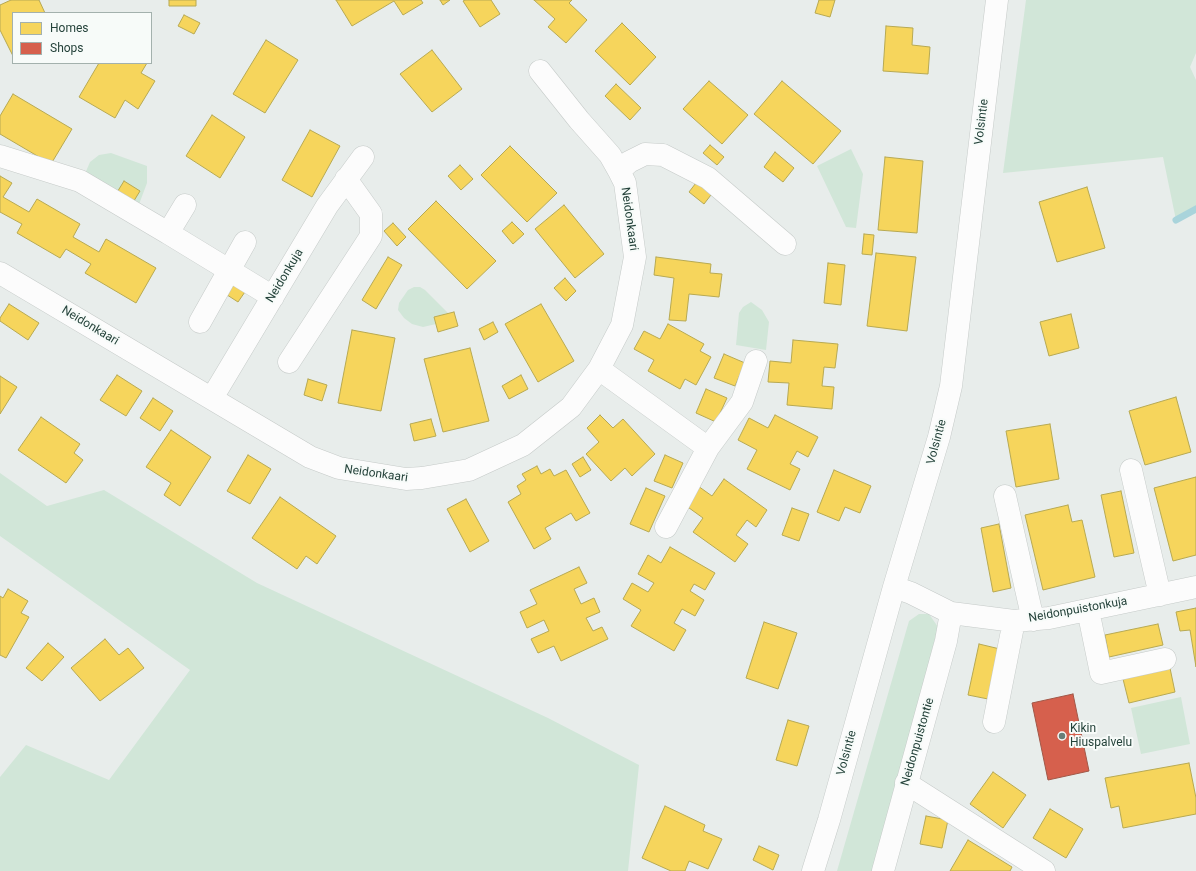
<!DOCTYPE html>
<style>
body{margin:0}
#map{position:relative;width:1196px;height:871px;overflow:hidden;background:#e8edeb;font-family:Roboto,sans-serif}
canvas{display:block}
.legend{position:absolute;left:12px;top:12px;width:140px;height:52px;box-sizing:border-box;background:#f7fbf9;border:1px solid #a3b1ad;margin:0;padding:5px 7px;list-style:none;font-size:12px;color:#24423a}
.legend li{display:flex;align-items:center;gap:8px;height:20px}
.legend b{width:20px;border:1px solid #a3b1ad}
</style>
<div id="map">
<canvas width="1196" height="871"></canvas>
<ul class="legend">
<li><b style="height:11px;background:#f6d55c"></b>Homes</li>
<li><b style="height:11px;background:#d6604d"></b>Shops</li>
</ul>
</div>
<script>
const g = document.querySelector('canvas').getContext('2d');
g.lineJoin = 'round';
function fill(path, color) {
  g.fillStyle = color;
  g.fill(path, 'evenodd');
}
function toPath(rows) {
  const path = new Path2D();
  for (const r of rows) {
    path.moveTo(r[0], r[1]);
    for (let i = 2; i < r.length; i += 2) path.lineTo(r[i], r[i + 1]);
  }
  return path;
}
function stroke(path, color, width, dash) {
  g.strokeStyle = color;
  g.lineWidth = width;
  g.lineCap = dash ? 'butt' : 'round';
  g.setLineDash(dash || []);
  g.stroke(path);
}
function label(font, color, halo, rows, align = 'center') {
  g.font = font + ' Roboto,sans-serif';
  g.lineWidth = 4;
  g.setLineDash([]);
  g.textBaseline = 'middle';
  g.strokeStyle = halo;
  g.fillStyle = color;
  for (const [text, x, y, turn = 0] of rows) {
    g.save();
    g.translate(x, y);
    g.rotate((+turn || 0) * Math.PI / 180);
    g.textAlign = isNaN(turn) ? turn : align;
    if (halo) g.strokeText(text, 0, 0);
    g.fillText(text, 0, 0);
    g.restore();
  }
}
const green = toPath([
 [1026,0,1196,0,1196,53,1190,67,1196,80,1196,209,1176,220,1163,157,1003,173],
 [851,149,863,174,856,228,846,227,817,166],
 [111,153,147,166,147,183,138,207,84,176,90,162,99,155],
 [414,287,420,287,425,290,448,313,434,317,436,324,423,327,412,324,404,318,398,310,399,303,408,290],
 [751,302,762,310,769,322,766,350,736,345,739,313,743,307],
 [0,473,47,506,104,490,257,583,548,718,639,765,628,871,0,871,0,777,26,745,109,780,190,670,0,536],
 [919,614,929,614,938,627,877,871,837,871,909,621],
 [1181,697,1190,744,1141,754,1131,708]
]);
const homes = toPath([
 [11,0,39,0,45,13,13,13,13,56,0,30,0,5,11,0],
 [169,0,196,0,196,6,169,6,169,0],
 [336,0,421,0,423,3,403,15,394,1,352,26,336,0],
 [440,0,450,0,443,5,440,0],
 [465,0,491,0,500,14,480,27,463,1,465,0],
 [534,0,572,0,569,3,587,20,566,43,548,27,555,19,534,0],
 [819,0,835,0,830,17,815,13,819,0],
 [184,15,200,23,194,34,178,26,184,15],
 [622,23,656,57,630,85,595,51,622,23],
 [886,26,913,28,912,45,930,47,928,74,883,71,886,26],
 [266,40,298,60,265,113,233,94,266,40],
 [432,50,462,89,432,112,400,74,432,50],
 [99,63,147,63,141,73,155,81,138,109,125,100,115,118,79,97,99,63],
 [709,81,748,115,722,144,683,109,709,81],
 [782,81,841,131,813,164,754,114,782,81],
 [616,84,641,108,630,120,605,96,616,84],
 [13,94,72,129,51,164,0,134,0,116,13,94],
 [212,115,245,137,220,178,186,156,212,115],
 [310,130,340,146,312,197,282,180,310,130],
 [710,145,724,157,717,165,703,153,710,145],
 [510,146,557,193,527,222,481,175,510,146],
 [775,152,794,168,783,182,764,167,775,152],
 [885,157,923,161,917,233,878,230,885,157],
 [460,165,473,179,461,190,448,176,460,165],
 [0,176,12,183,3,197,29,212,37,199,80,224,73,237,99,252,106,239,156,268,136,303,85,273,91,264,66,249,60,258,17,233,22,224,0,212,0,176],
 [699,179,714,191,704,204,689,192,699,179],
 [124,181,140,191,132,204,116,194,124,181],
 [1087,187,1105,248,1057,262,1039,202,1087,187],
 [436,201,496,261,467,289,408,229,436,201],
 [564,205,604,254,575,278,535,229,564,205],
 [512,222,524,234,513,244,502,231,512,222],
 [393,223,406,237,397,246,384,231,393,223],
 [864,234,874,235,872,255,862,254,864,234],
 [876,253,916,257,907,331,867,326,876,253],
 [388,257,402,265,376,309,362,300,388,257],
 [656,257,711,264,710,273,722,274,719,297,689,294,686,321,669,320,674,278,654,275,656,257],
 [828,263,845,265,841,305,824,303,828,263],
 [230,277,247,289,238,302,221,291,230,277],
 [565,278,576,291,566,301,554,288,565,278],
 [9,304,39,323,28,340,0,321,0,318,9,304],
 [541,304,574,361,538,382,505,324,541,304],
 [454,312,458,326,438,332,434,317,454,312],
 [1071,314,1079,348,1049,356,1040,322,1071,314],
 [493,322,498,332,484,340,479,329,493,322],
 [668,324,704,344,700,351,711,357,696,385,685,379,680,389,648,371,654,360,634,349,644,331,660,339,668,324],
 [352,330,395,338,381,411,338,403,352,330],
 [793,340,838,344,835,368,824,367,822,386,834,387,832,409,787,405,789,383,768,382,770,361,791,363,793,340],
 [470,348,489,421,443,432,424,359,470,348],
 [724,354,745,363,735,386,714,378,724,354],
 [117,375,142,391,126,416,100,400,117,375],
 [521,375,528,389,509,399,502,386,521,375],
 [0,376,17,387,0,414,0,376],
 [308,379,327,385,322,401,304,395,308,379],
 [706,389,727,398,716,422,696,413,706,389],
 [1176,397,1191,452,1145,465,1129,411,1176,397],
 [153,398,173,411,160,431,140,418,153,398],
 [600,415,613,428,623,419,655,454,632,476,625,468,611,481,586,454,599,442,587,428,600,415],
 [775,415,818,437,808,457,797,451,790,464,800,469,790,490,747,469,757,450,738,440,749,418,768,428,775,415],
 [41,417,80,444,74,453,83,460,66,483,18,450,41,417],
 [431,419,436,436,414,441,410,424,431,419],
 [1050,424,1059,479,1016,487,1006,431,1050,424],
 [171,430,211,457,180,506,164,495,171,483,146,467,171,430],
 [248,455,271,469,250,504,227,491,248,455],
 [665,455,683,463,672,488,654,481,665,455],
 [583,457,591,470,580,477,572,464,583,457],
 [537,466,541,474,550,469,554,476,566,470,590,513,576,521,571,513,545,528,551,539,534,549,508,502,521,494,517,486,526,480,522,474,537,466],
 [834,470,871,486,860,513,845,507,839,521,817,512,834,470],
 [1196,477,1196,555,1173,561,1154,488,1196,477],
 [724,479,767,510,756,527,747,520,736,535,748,544,735,562,693,532,703,518,685,505,698,486,712,496,724,479],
 [646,488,665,496,649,532,630,524,646,488],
 [1121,491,1134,553,1114,557,1101,495,1121,491],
 [280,497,336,536,317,564,306,556,297,569,252,538,280,497],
 [466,499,489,541,470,552,447,509,466,499],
 [1068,505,1072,522,1082,520,1095,577,1043,590,1025,515,1068,505],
 [792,508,809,514,799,541,782,535,792,508],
 [999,524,1011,588,993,592,981,528,999,524],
 [670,547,715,573,705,590,694,584,690,591,704,600,695,616,682,609,674,623,686,630,674,651,631,626,641,610,623,599,632,583,648,592,654,583,638,574,648,555,661,563,670,547],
 [579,567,587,583,574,589,581,604,594,598,600,612,586,618,593,631,602,627,608,639,561,661,554,646,538,653,531,639,549,631,544,620,527,628,520,612,537,604,530,590,579,567],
 [8,589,28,601,21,613,29,617,6,658,0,655,0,596,3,598,8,589],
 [1196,608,1196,667,1190,630,1180,631,1176,612,1196,608],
 [764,622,797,633,778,689,746,678,764,622],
 [1158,624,1163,645,1109,657,1105,635,1158,624],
 [105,639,119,655,128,648,144,668,100,701,71,668,105,639],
 [48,643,64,657,42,681,26,668,48,643],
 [979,644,1000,649,988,699,968,695,979,644],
 [1170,668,1175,692,1129,703,1123,679,1170,668],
 [788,720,809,726,797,766,776,760,788,720],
 [1189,763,1196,798,1196,814,1123,828,1119,806,1111,808,1105,778,1189,763],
 [993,772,1026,795,1003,828,970,804,993,772],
 [665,806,705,825,703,831,722,839,708,869,689,861,685,871,671,871,642,858,665,806],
 [1050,809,1083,829,1066,858,1033,838,1050,809],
 [926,816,948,820,942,848,920,844,926,816],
 [968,840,1012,867,1010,871,950,871,968,840],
 [759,846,779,855,773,870,753,860,759,846]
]);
const shops = toPath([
 [1073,694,1089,771,1048,780,1032,703,1073,694]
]);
const stream = toPath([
 [1176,220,1196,209]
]);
const minor = toPath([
 [0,156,80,181,168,233],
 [619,171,629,162,645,154,663,155,708,178,785,244],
 [185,205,168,233,273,297],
 [0,273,310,457,339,468,406,479,422,478,469,470,523,445,571,407,599,369,622,325,635,257,625,183,619,171,610,155,579,120,540,71],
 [200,322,245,242],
 [289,362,371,236,371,214,346,179],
 [599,369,708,448],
 [212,398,327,206,363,157],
 [1131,470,1160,595],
 [1005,496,1033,620],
 [666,527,708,448,742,402,756,361],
 [894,587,911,593,951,613,1014,621,1049,618,1196,587],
 [1088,610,1101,673,1165,659],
 [994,722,1014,621],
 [906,783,1044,871],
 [813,871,829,820,894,587,939,437,951,386,997,0],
 [883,871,946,641,951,613]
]);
const markers = [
 [1062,736,4,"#697e78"]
];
const streetNames = [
 ["Volsintie",982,122,-83],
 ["Neidonkaari",629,219,82],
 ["Neidonkuja",285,276,-59],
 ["Neidonkaari",90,326,31],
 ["Volsintie",937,442,-75],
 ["Neidonkaari",376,474,8],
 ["Neidonpuistonkuja",1078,610,-10],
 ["Neidonpuistontie",918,742,-74],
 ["Volsintie",847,753,-75]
];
const poiNames = [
 ["Kikin",1070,729],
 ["Hiuspalvelu",1070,743]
];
fill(green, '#d1e6d8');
fill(homes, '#f6d55c');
stroke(homes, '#b7a952', 1);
fill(shops, '#d6604d');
stroke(shops, '#a15747', 1);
stroke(stream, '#a9d4db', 7);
stroke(minor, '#c5cac8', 23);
stroke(minor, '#fcfcfc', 22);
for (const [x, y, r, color] of markers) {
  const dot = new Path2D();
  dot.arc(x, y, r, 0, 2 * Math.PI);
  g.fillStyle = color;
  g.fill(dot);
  stroke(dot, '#f7fbf9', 1.5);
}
label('12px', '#24423a', '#f7fbf9', streetNames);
label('12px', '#24423a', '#f7fbf9', poiNames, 'left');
</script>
